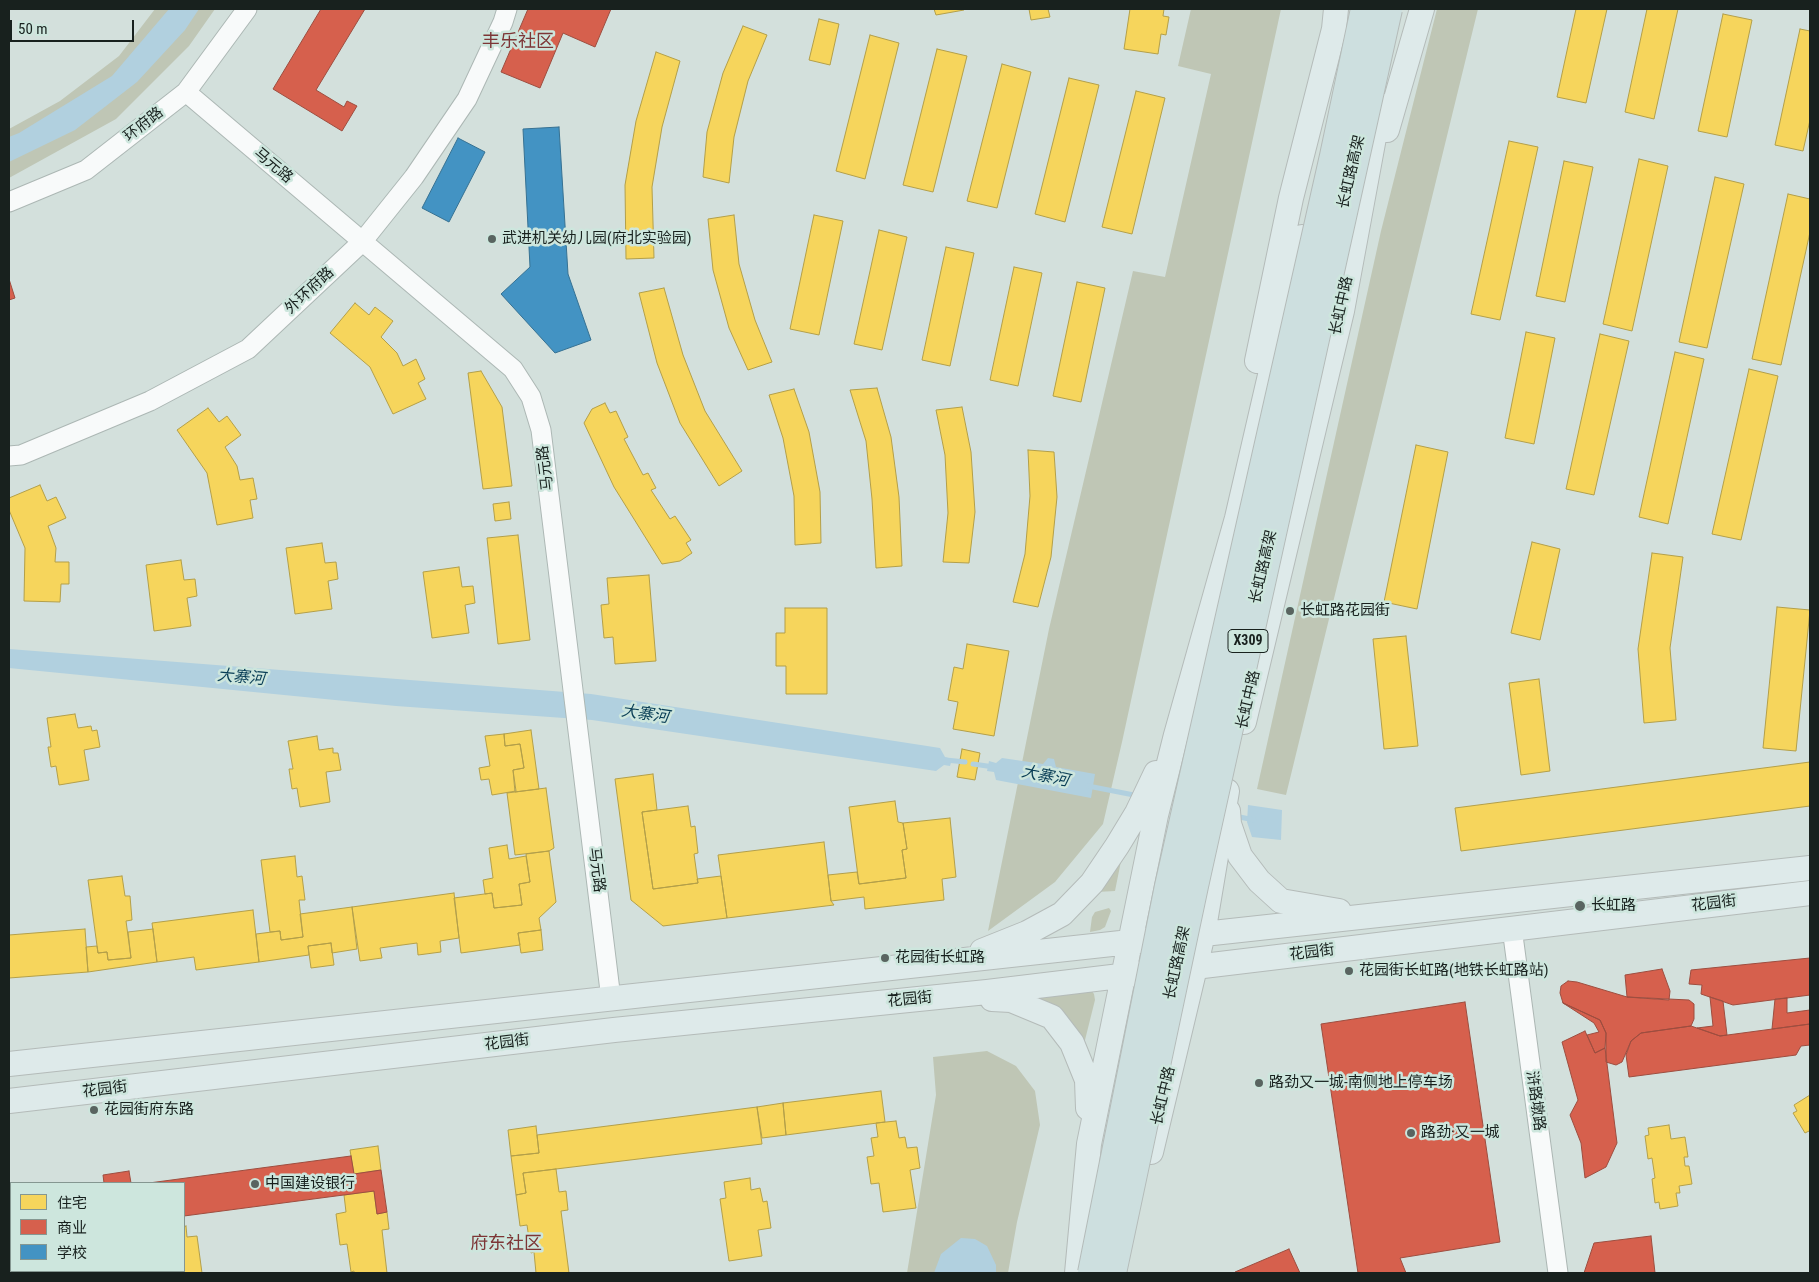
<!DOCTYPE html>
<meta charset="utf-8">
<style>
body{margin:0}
#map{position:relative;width:1819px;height:1282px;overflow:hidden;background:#d3e0dc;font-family:"Roboto Condensed","Noto Sans SC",sans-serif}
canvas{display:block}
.frame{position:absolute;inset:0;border:10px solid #18211e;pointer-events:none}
.legend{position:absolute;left:10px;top:1182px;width:175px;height:90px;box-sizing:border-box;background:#cde6dd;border:1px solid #859791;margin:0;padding:6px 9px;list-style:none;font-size:15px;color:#18211e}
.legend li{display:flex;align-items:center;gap:10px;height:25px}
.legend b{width:25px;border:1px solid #859791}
.scale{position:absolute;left:10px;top:20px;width:124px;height:22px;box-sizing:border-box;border:2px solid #18211e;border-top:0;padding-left:6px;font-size:15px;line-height:18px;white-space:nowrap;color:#18211e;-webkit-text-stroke:4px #cde6dd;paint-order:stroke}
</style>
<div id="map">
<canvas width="1819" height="1282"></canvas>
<div class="frame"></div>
<ul class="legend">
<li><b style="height:14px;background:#f6d55c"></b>住宅</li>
<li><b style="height:14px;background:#d6604d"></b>商业</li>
<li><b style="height:14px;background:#4393c3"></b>学校</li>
</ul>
<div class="scale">50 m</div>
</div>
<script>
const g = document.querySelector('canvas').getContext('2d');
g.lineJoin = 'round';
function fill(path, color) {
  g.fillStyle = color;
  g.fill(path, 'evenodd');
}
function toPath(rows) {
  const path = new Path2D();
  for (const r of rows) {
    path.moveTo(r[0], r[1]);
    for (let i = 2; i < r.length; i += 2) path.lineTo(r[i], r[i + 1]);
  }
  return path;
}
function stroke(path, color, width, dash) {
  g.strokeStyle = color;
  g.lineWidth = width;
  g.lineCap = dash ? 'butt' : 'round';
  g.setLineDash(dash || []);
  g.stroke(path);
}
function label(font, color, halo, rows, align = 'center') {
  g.font = font + ' "Roboto Condensed","Noto Sans SC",sans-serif';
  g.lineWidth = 5;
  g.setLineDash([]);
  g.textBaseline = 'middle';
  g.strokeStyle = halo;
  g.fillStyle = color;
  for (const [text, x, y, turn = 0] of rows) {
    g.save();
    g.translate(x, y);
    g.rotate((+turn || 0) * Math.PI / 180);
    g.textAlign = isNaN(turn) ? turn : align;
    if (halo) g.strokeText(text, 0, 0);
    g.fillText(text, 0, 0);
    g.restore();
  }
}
const green = toPath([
 [155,9,215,9,189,46,116,119,9,178,9,129,60,101,119,56],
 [1191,9,1281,9,1122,742,1103,824,1055,882,988,931,1049,629,1133,271,1165,277,1211,74,1178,66],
 [1437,9,1478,9,1286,795,1257,789,1381,231],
 [1122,856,1115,891,1096,892],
 [1109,908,1111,911,1105,927,1100,930,1090,932,1092,917,1095,912],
 [1088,986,1094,994,1095,1000,1081,1056,1028,992],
 [987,1051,1016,1066,1035,1091,1040,1125,1017,1222,1008,1273,907,1273,936,1095,933,1057]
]);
const water = toPath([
 [169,9,199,9,185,30,137,82,75,130,9,162,9,137,19,133,112,76],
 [9,649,591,694,940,748,945,757,952,759,950,766,944,765,936,771,592,720,396,706,9,668],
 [1002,758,1043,764,1048,758,1054,759,1056,767,1095,774,1091,798,996,780,994,772,987,771,989,761,996,763],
 [1248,805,1282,810,1281,840,1252,837,1247,822],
 [961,1238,975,1239,987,1246,996,1265,996,1273,934,1273,941,1254]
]);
const homes = toPath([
 [934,9,964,9,964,10,936,15,934,9],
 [1029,9,1048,9,1050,17,1031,20,1029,9],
 [1130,9,1164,9,1163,16,1169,17,1166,35,1161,34,1158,54,1124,49,1130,9],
 [1576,9,1607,9,1586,103,1557,97,1576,9],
 [1647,9,1678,9,1654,119,1625,112,1647,9],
 [1723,14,1752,20,1727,137,1698,131,1723,14],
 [819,19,839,24,830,65,809,60,819,19],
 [743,26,767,35,748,81,734,137,729,183,703,177,707,132,723,73,743,26],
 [1800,29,1810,31,1810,120,1803,151,1775,145,1800,29],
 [870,35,899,43,865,179,836,171,870,35],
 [937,49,967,56,933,192,903,185,937,49],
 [656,52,680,61,662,127,652,187,654,258,626,259,625,185,636,121,656,52],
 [1002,64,1031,72,997,208,967,201,1002,64],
 [1069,78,1099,85,1065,222,1035,214,1069,78],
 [1136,91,1165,98,1132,234,1102,227,1136,91],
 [1509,141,1538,147,1500,320,1471,314,1509,141],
 [1639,159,1668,166,1632,331,1603,324,1639,159],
 [1564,161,1593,167,1565,302,1536,296,1564,161],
 [1715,177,1744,184,1707,348,1679,342,1715,177],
 [1788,194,1810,199,1810,232,1781,365,1752,359,1788,194],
 [734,215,739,264,755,320,772,362,748,370,729,328,713,270,708,219,734,215],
 [814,215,843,221,819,335,790,329,814,215],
 [879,230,907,237,882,350,854,344,879,230],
 [946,247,974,253,950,366,922,360,946,247],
 [1014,267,1042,273,1018,386,990,380,1014,267],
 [1077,282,1105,288,1081,402,1053,396,1077,282],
 [664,288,683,355,705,411,742,471,719,486,680,423,657,363,639,293,664,288],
 [355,303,369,315,375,307,393,321,381,337,397,353,403,366,416,359,425,379,418,383,426,399,393,414,370,367,330,333,355,303],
 [1526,332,1555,338,1534,444,1505,438,1526,332],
 [1600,334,1629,341,1594,495,1566,489,1600,334],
 [1675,352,1704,359,1668,524,1639,517,1675,352],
 [1749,369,1778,376,1741,540,1712,534,1749,369],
 [481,371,502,407,512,486,483,489,468,373,481,371],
 [877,388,891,437,899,497,902,566,876,568,872,499,866,441,850,390,877,388],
 [794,389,809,432,820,492,821,543,795,545,794,496,783,438,769,395,794,389],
 [605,403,610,413,616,411,628,437,624,439,643,475,648,473,656,488,651,490,670,519,675,516,691,540,686,543,692,553,680,561,662,564,614,487,584,423,592,409,605,403],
 [962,407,971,452,975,512,969,563,943,562,948,513,945,455,936,410,962,407],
 [208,408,219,422,227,416,241,435,225,447,237,466,240,480,253,478,257,499,250,500,253,518,217,525,207,473,177,430,208,408],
 [1416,445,1448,452,1417,609,1384,602,1416,445],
 [1028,450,1054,452,1057,497,1051,557,1038,607,1013,602,1025,554,1030,496,1028,450],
 [40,485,47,501,56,497,66,518,48,526,56,548,55,562,69,562,69,584,61,584,60,602,24,601,25,548,9,510,9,498,40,485],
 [509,502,511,519,495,521,493,504,509,502],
 [518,535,530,640,498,644,487,538,518,535],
 [1532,542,1560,549,1540,640,1511,633,1532,542],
 [322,543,325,563,336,562,338,579,328,581,332,609,295,614,286,548,322,543],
 [1652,553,1683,557,1670,648,1676,720,1644,723,1638,649,1652,553],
 [181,560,184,580,195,579,197,596,187,598,191,626,154,631,146,565,181,560],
 [459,567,462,587,473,586,475,603,465,605,469,633,432,638,423,572,459,567],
 [649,575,656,661,615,664,613,637,604,638,601,605,609,604,607,578,649,575],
 [1777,607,1810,610,1796,751,1763,748,1777,607],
 [785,608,827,608,827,694,786,694,786,666,776,666,776,633,785,633,785,608],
 [1406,636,1418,746,1384,749,1373,639,1406,636],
 [967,644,1009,651,994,736,953,729,958,702,948,700,954,667,963,669,967,644],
 [1539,679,1550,771,1521,775,1509,683,1539,679],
 [75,714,78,728,91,726,92,731,97,730,100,747,84,750,89,780,59,785,56,766,51,767,48,747,51,747,47,718,75,714],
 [531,730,539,789,515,792,513,770,524,768,520,744,505,746,504,734,531,730],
 [504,734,505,746,520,744,524,768,513,770,516,791,492,795,489,779,481,780,479,768,490,766,485,736,504,734],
 [317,736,319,750,333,748,333,753,338,753,341,770,326,772,330,802,300,807,297,788,292,789,289,769,293,769,288,741,317,736],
 [962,749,980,753,975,780,957,777,962,749],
 [1810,762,1810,806,1461,851,1455,808,1810,762],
 [653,774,657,810,642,812,653,889,698,883,697,879,721,876,727,918,663,926,631,900,615,779,653,774],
 [546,788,554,848,549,851,515,855,507,793,546,788],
 [895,801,898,822,903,823,907,849,902,850,906,878,859,884,849,807,895,801],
 [688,806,691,827,695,826,698,853,694,854,698,883,653,889,642,812,688,806],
 [950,818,956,877,942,879,944,900,865,909,864,897,831,901,828,875,857,872,859,884,906,878,902,850,907,849,903,823,950,818],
 [824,842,831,901,834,905,727,918,718,855,824,842],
 [507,845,509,859,526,856,530,882,519,884,522,905,494,908,492,893,485,894,483,880,493,878,489,848,507,845],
 [549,851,556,902,539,918,541,930,518,933,520,945,461,953,454,898,492,893,494,908,522,905,519,884,530,882,526,854,549,851],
 [295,856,297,877,302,876,305,900,299,900,303,937,281,940,280,931,270,932,261,860,295,856],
 [122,876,125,896,130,896,132,920,126,921,131,958,108,960,107,952,98,953,88,880,122,876],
 [454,893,459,938,440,941,441,952,418,955,417,943,380,948,382,958,360,961,352,907,454,893],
 [352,907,357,949,332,953,331,943,308,946,309,955,259,962,256,934,280,931,281,940,303,937,300,914,352,907],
 [253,910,259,962,196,970,194,957,157,962,152,923,253,910],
 [85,929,88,972,9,978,9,935,85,929],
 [153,929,157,962,88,972,86,947,97,946,98,953,107,952,108,960,131,958,128,932,153,929],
 [541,930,543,950,521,953,518,933,541,930],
 [331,943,334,965,311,968,308,946,331,943],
 [881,1091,885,1122,786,1135,783,1103,881,1091],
 [1810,1095,1810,1134,1809,1131,1805,1133,1793,1113,1797,1111,1794,1105,1810,1095],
 [783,1103,786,1135,762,1138,757,1107,783,1103],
 [757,1107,762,1144,523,1173,526,1193,516,1195,511,1156,539,1153,537,1135,757,1107],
 [896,1121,899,1138,905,1137,907,1148,917,1147,920,1168,910,1170,916,1208,883,1212,879,1183,871,1184,867,1157,874,1156,871,1138,878,1137,876,1123,896,1121],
 [1669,1125,1671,1139,1685,1137,1688,1157,1684,1157,1685,1166,1689,1166,1692,1184,1679,1186,1680,1193,1676,1193,1678,1206,1660,1209,1659,1202,1655,1203,1652,1179,1655,1178,1652,1158,1648,1159,1645,1136,1649,1135,1648,1128,1669,1125],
 [536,1126,539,1153,511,1156,508,1130,536,1126],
 [378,1146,381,1170,354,1174,350,1150,378,1146],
 [556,1169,559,1192,566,1191,568,1210,561,1211,569,1273,536,1273,534,1252,531,1253,527,1225,520,1226,516,1195,526,1193,523,1173,556,1169],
 [750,1178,751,1190,760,1188,763,1202,767,1201,771,1228,758,1230,762,1256,729,1261,720,1199,726,1198,724,1182,750,1178],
 [374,1191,377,1214,387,1212,389,1229,382,1230,387,1273,354,1273,354,1271,351,1272,347,1244,340,1245,336,1214,346,1212,344,1195,374,1191],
 [186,1226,187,1237,197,1236,202,1273,165,1273,165,1271,184,1271,184,1227,186,1226]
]);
const shops = toPath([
 [321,9,365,9,316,90,344,107,347,101,357,106,342,131,273,89,321,9],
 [528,9,611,9,595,47,563,33,540,88,501,72,528,9],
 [9,279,15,298,9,300,9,279],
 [1810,958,1810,995,1733,1005,1701,994,1702,985,1689,984,1691,970,1810,958],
 [1662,969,1670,991,1669,1000,1627,997,1625,975,1662,969],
 [1568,981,1577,982,1627,997,1689,1000,1694,1004,1694,1019,1691,1026,1641,1033,1631,1041,1622,1062,1616,1065,1606,1062,1606,1033,1600,1020,1563,1003,1560,993,1561,986,1568,981],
 [1710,997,1723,1001,1727,1035,1720,1036,1697,1028,1713,1026,1710,997],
 [1787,998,1787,1013,1810,1010,1810,1024,1772,1029,1775,999,1787,998],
 [1465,1002,1500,1242,1400,1258,1406,1273,1358,1273,1321,1024,1465,1002],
 [1563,1003,1600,1020,1606,1033,1605,1048,1595,1053,1587,1035,1599,1032,1594,1023,1563,1003],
 [1810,1024,1810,1045,1801,1046,1796,1055,1629,1077,1626,1055,1631,1041,1641,1033,1691,1026,1720,1036,1810,1024],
 [1585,1031,1595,1053,1605,1048,1617,1143,1606,1167,1585,1178,1581,1143,1570,1115,1578,1100,1562,1042,1585,1031],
 [351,1156,354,1174,381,1170,387,1212,377,1214,374,1191,184,1216,184,1183,149,1183,351,1156],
 [129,1171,131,1183,104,1183,103,1175,129,1171],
 [9,1199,11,1199,11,1226,9,1227,9,1199],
 [1651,1236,1655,1273,1584,1273,1594,1243,1651,1236],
 [1289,1249,1300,1273,1235,1273,1235,1272,1289,1249]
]);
const schools = toPath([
 [559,127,568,274,591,340,555,353,501,294,530,267,523,129,559,127],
 [458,138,485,152,449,222,422,208,458,138]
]);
const stream = toPath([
 [946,760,965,762],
 [973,764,994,767],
 [1088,786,1139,796],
 [1235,816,1254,820]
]);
const minor = toPath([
 [186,92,513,369,531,397,541,430,611,999],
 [9,202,86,170,186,92,247,9],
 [9,456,21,455,150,401,248,349,362,242,414,177,467,99,503,22,507,9],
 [1512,928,1558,1273]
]);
const major = toPath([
 [1387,130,1422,9],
 [1257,361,1291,198,1334,29,1336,9],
 [1244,722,1342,311,1380,105],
 [1228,811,1229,824,1240,856,1259,881,1281,901,1339,911],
 [982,951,1027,933,1062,914,1092,883,1117,846,1137,813,1156,773],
 [992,999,1011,1000,1052,1017,1072,1043,1087,1080,1088,1108],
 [9,1064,1810,868],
 [9,1101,614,1030,987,992,1810,893],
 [1151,1152,1203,934,1227,791],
 [1077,1273,1089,1144,1156,815,1176,735,1237,518,1302,237]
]);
const highwayBridge = toPath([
 [1092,1273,1169,886,1334,156,1365,9],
 [1112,1273,1194,886,1388,9]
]);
const markers = [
 [492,239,5,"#596460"],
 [1290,611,5,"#596460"],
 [1580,906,6,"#596460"],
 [885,958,5,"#596460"],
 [1349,971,5,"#596460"],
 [1259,1083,5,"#596460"],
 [94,1110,5,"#596460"],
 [1411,1133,5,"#596460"],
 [255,1184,5,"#596460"]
];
const shields = [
 [1248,641,40]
];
const shieldNames = [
 ["X309",1248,641]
];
const streetNames = [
 ["环府路",144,125,-38],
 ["马元路",273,166,40],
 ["长虹路高架",1352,172,-77],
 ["外环府路",310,291,-43],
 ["长虹中路",1342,306,-78],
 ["马元路",546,468,-97],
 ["长虹路高架",1264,567,-77],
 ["长虹中路",1249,700,-77],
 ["马元路",596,870,83],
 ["花园街",1714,904,-7],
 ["花园街",1312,953,-7],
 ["长虹路高架",1178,963,-78],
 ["花园街",910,1000,-6],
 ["花园街",507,1043,-7],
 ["花园街",105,1090,-7],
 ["长虹中路",1164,1096,-77],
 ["浒路墩路",1535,1101,82]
];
const poiNames = [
 ["武进机关幼儿园(府北实验园)",502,239],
 ["长虹路花园街",1300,611],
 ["长虹路",1591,906],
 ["花园街长虹路",895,958],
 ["花园街长虹路(地铁长虹路站)",1359,971],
 ["路劲又一城-南侧地上停车场",1269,1083],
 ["花园街府东路",104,1110],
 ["路劲·又一城",1421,1133],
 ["中国建设银行",265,1184]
];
const waterNames = [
 ["大寨河",241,678,5],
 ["大寨河",645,715,8],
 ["大寨河",1045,777,12]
];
const quarterNames = [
 ["丰乐社区",518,42],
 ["府东社区",506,1244]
];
fill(green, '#bfc6b5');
fill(water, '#b1d0df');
fill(homes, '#f6d55c');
stroke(homes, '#b39f49', 1);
fill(shops, '#d6604d');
stroke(shops, '#9d4d3f', 1);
fill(schools, '#4393c3');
stroke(schools, '#367192', 1);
stroke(stream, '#b1d0df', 5);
stroke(minor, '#acb7b4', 21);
stroke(major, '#b4bbb9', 26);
stroke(minor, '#f8fafa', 19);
stroke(major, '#deeaea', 24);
stroke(highwayBridge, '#b4bbb9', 30, []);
stroke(highwayBridge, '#cddfdf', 28);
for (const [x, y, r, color] of markers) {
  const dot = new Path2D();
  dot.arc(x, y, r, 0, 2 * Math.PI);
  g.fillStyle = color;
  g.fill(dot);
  stroke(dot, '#cde6dd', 2);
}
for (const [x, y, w] of shields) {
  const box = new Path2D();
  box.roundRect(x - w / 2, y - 11.5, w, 23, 4);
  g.fillStyle = '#cde6dd';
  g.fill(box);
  stroke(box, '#18211e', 1);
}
label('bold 14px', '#18211e', null, shieldNames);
label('15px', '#18211e', '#cde6dd', streetNames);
label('15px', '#18211e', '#cde6dd', poiNames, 'left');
label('italic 16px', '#083d55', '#cde6dd', waterNames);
label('18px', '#7d3636', '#cde6dd', quarterNames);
</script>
